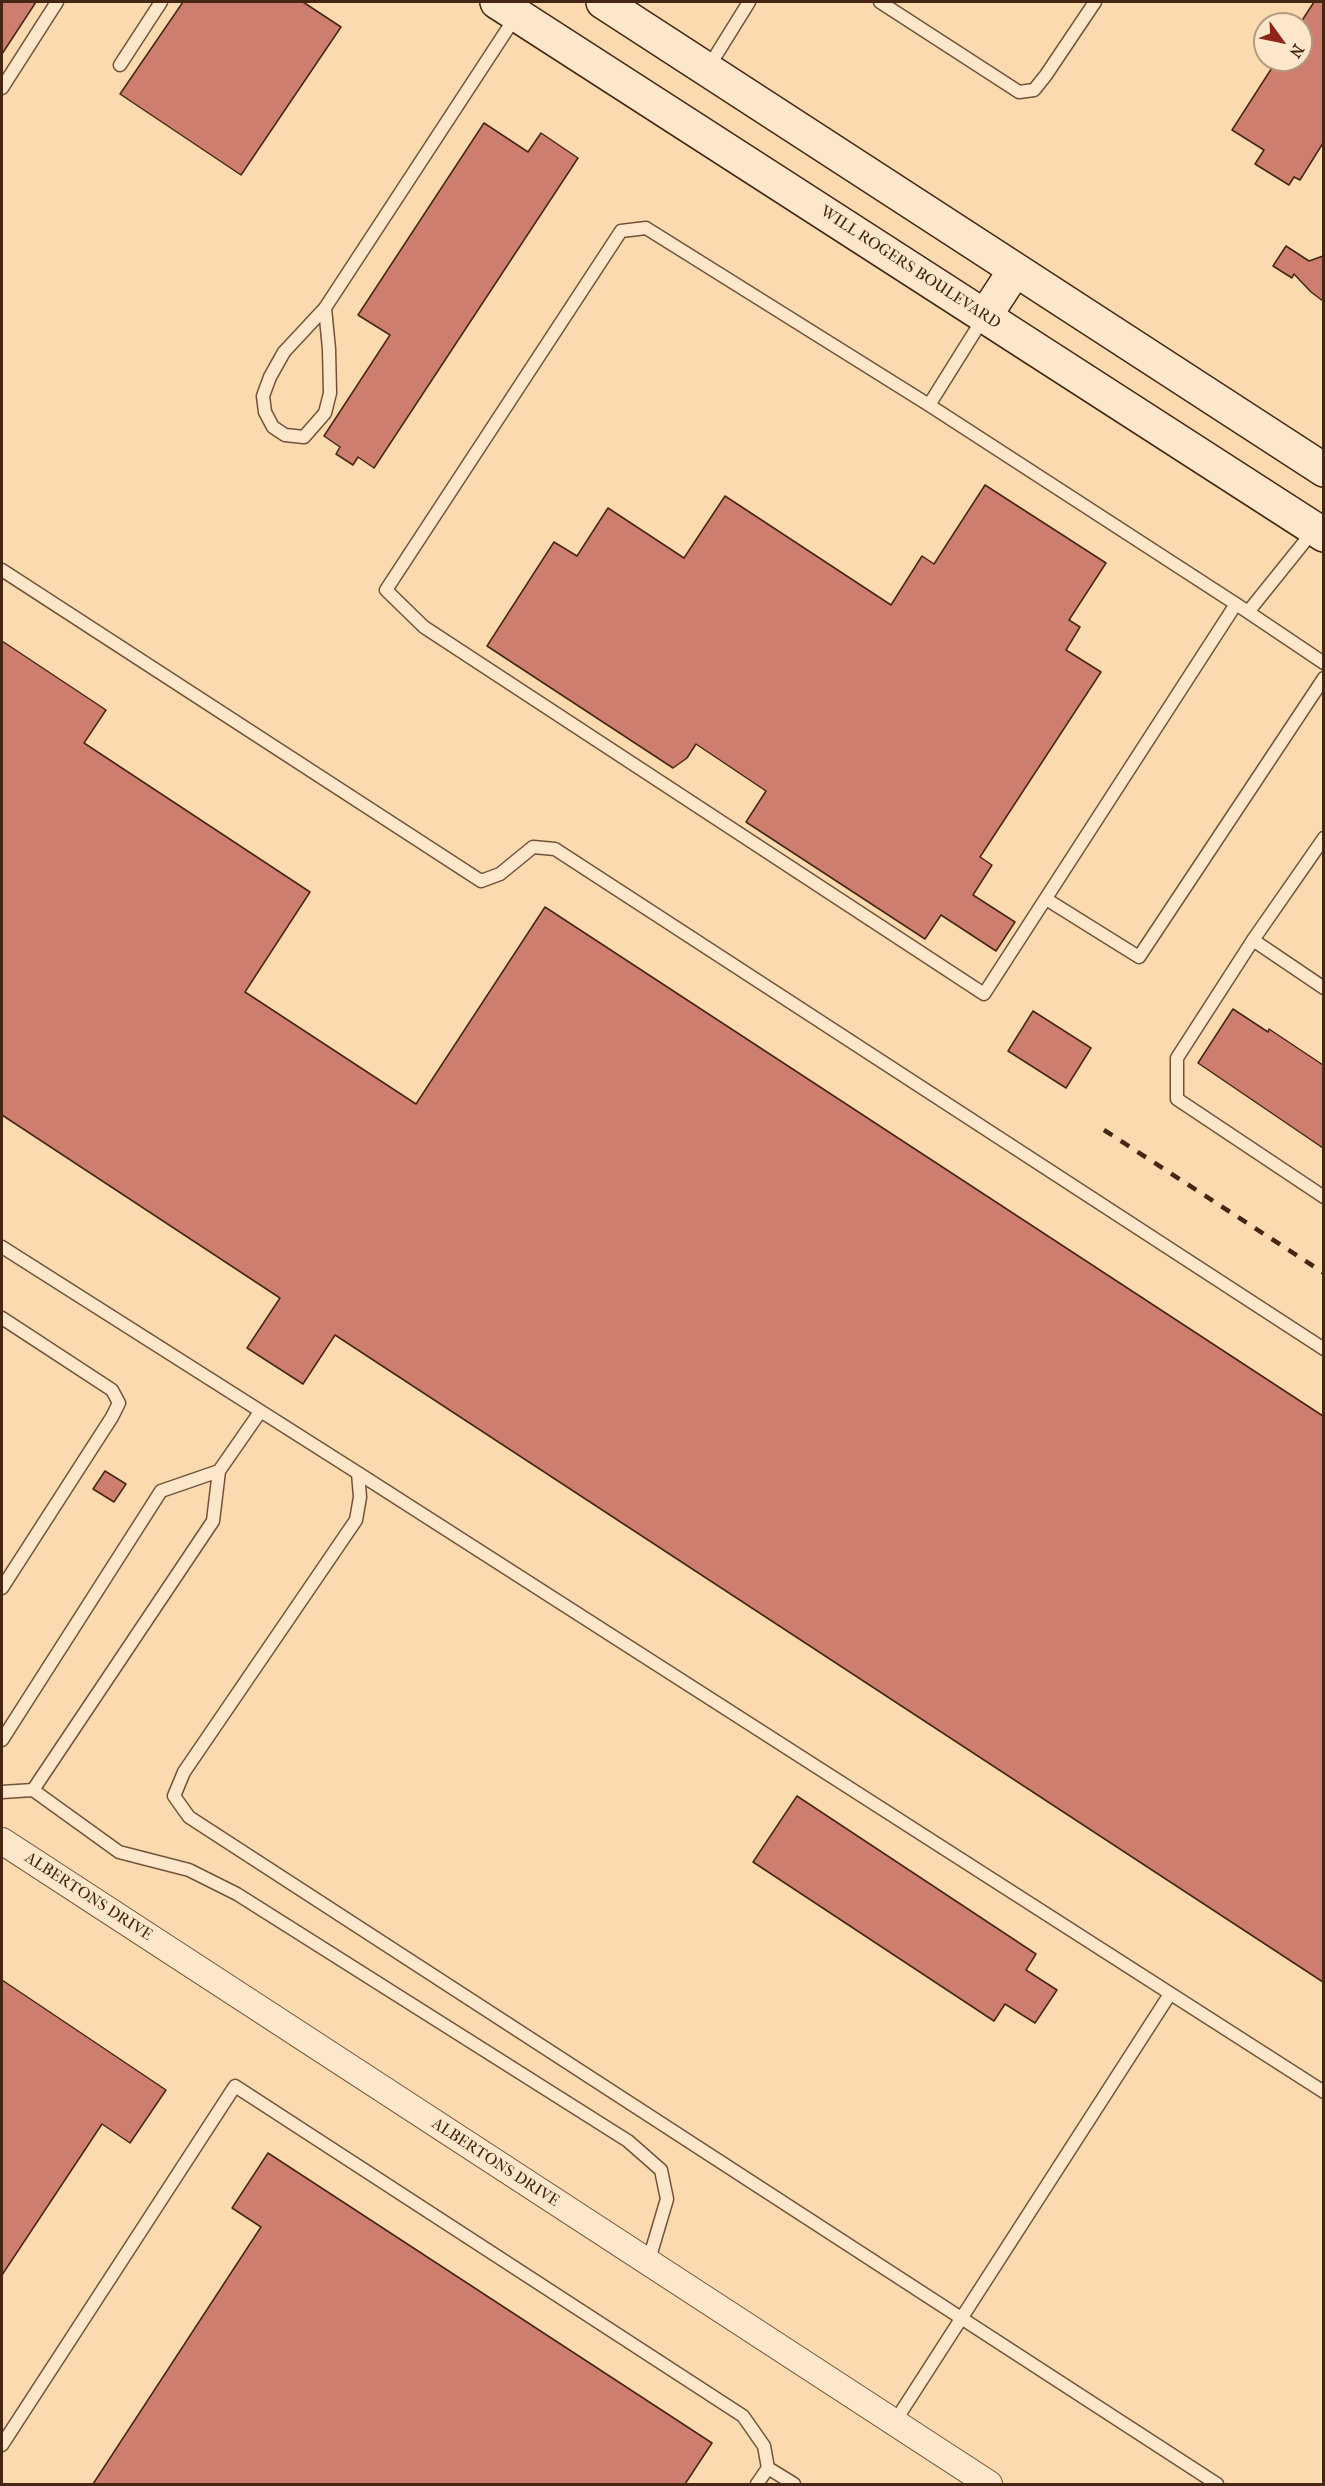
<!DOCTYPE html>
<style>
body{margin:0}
#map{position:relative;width:1325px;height:2486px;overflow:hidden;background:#fadaae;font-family:"IM FELL French Canon",serif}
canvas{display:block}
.frame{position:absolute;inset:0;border:3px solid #452612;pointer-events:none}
.north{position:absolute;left:1253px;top:12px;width:60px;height:60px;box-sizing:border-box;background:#fce7ca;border:2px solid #b39a80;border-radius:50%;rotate:123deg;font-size:16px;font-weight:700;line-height:24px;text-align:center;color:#452612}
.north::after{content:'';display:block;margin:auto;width:21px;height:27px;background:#8f2418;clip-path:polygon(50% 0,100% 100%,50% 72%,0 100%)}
</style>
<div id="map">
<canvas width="1325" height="2486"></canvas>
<div class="frame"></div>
<div class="north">N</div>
</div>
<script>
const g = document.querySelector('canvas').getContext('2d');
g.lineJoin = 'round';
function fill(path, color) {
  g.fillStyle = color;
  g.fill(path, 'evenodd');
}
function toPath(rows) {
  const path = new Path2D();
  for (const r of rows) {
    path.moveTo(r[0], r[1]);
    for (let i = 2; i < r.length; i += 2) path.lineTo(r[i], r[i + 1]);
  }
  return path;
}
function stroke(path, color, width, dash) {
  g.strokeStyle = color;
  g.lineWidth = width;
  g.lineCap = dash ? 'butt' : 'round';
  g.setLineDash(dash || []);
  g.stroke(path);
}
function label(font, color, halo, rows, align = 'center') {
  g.font = font + ' "IM FELL French Canon",serif';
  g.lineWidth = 4.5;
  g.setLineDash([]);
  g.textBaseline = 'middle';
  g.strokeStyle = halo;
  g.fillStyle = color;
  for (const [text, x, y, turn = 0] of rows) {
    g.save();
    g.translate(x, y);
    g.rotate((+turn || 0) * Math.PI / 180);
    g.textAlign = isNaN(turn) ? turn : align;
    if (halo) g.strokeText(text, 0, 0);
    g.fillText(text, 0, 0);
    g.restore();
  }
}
const building = toPath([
 [2,2,36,2,2,54,2,2],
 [183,2,303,2,341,27,241,175,120,94,183,2],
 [1314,2,1323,2,1323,143,1300,180,1294,177,1289,185,1255,164,1264,150,1232,130,1277,60,1301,60,1301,22,1314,2],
 [484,123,528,152,541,133,578,158,374,468,358,457,353,465,336,454,340,447,324,436,390,335,358,315,484,123],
 [1286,246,1309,261,1323,256,1323,301,1311,292,1294,274,1292,278,1273,266,1286,246],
 [985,485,1106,563,1069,620,1080,627,1066,650,1101,672,980,857,992,865,973,895,1015,922,996,951,941,915,925,939,746,822,766,791,696,744,687,758,673,768,487,646,554,542,577,556,608,508,684,558,725,496,891,605,922,556,934,564,985,485],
 [2,641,106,710,84,743,310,892,245,992,416,1104,545,907,1323,1416,1323,1982,335,1335,303,1384,247,1348,280,1298,2,1115,2,641],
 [1233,1009,1268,1032,1269,1029,1323,1065,1323,1148,1198,1063,1233,1009],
 [1033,1011,1091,1048,1066,1088,1008,1051,1033,1011],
 [105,1471,126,1484,114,1502,93,1489,105,1471],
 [797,1796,1036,1954,1026,1970,1057,1990,1035,2023,1005,2004,994,2021,753,1862,797,1796],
 [2,1980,166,2090,130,2143,102,2124,2,2275,2,1980],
 [268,2153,712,2443,685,2484,93,2484,261,2227,232,2208,268,2153]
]);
const lane = toPath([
 [880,2,1019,92,1034,90,1046,75,1095,2],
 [120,65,161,2],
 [708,68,749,2],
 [2,88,57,2],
 [325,308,516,16],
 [325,308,329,349,330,393,325,413,304,437,285,435,273,427,265,412,263,396,270,377,284,352,325,308],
 [929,405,984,317],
 [2,570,481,881,500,874,533,847,555,849,1324,1349],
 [1236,604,984,994,424,627,386,590,621,231,646,228,929,405,1236,604,1248,612,1314,530],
 [1248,612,1324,663],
 [1324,838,1253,940,1177,1058,1177,1099,1324,1197],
 [1046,899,1139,957,1324,678],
 [1253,940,1324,988],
 [2,1247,358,1473,360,1497,356,1520,184,1772,174,1796,189,1817,1217,2484],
 [2,1318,112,1390,119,1403,112,1417,2,1588],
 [219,1471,260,1412],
 [358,1473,1324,2092],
 [2,1740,161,1491,219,1471,213,1521,33,1790,2,1792],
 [33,1790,119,1852,189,1870,237,1894,628,2141,661,2170,667,2199,648,2263],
 [894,2423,1170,1994],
 [2,2445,235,2086,743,2416,764,2446,768,2468,757,2484],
 [768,2468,794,2484]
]);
const street = toPath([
 [2,1841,989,2484]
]);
const secondary = toPath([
 [497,2,1324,535],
 [603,2,1324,470],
 [985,316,1015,270]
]);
const rail = toPath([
 [1104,1130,1324,1273]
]);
const streetNames = [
 ["WILL ROGERS BOULEVARD",910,268,33],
 ["ALBERTONS DRIVE",88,1897,33],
 ["ALBERTONS DRIVE",495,2163,33]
];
fill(building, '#ce7e6f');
stroke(building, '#452612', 1.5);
stroke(lane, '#725339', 15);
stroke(street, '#725339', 28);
stroke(secondary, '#452612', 36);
stroke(lane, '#fce7ca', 12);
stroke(street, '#fce7ca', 26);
stroke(secondary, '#fce7ca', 33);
stroke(rail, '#452612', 4.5, [10, 10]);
label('16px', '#452612', '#fce7ca', streetNames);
</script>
